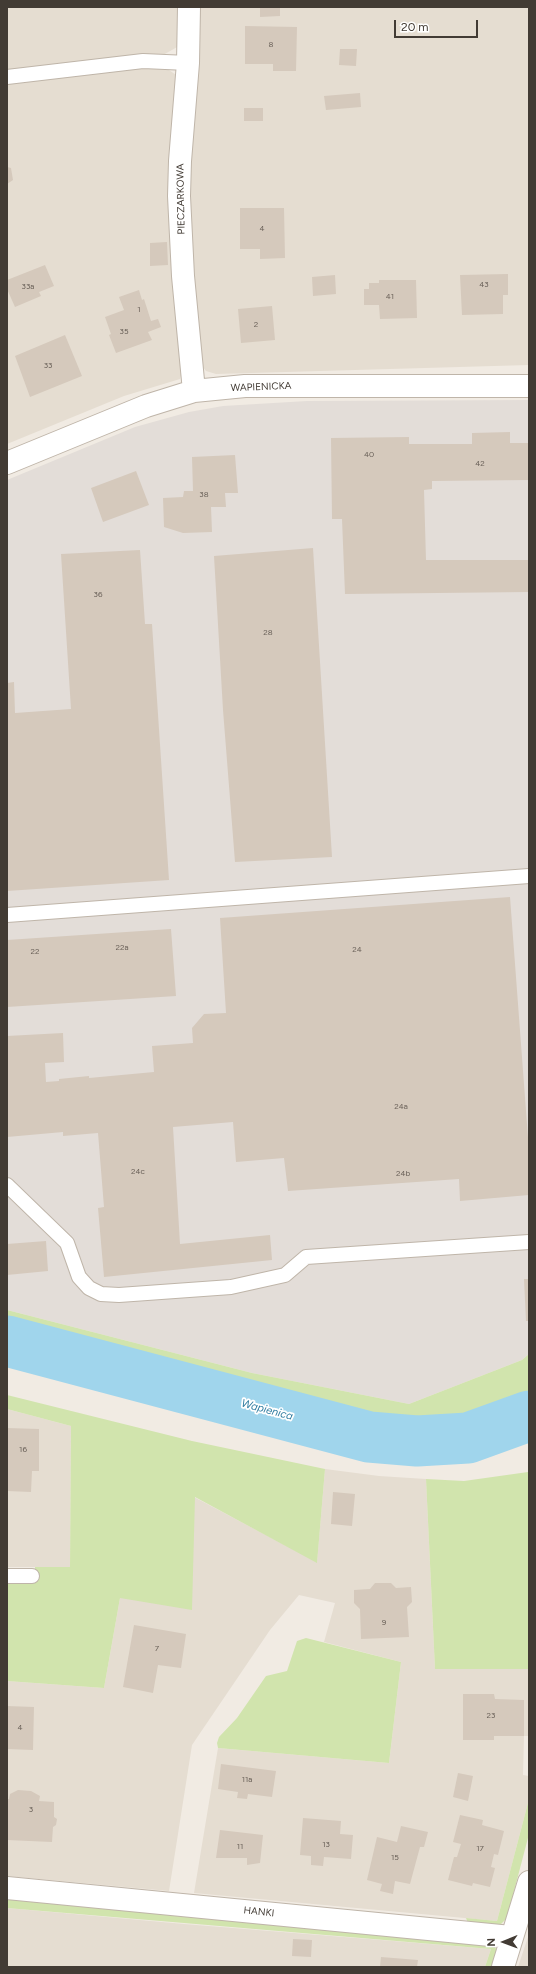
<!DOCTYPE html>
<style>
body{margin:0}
#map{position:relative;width:536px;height:1974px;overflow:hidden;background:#f1ebe3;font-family:Figtree,sans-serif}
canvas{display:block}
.frame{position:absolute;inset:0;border:8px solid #423b34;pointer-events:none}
.north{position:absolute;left:484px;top:1922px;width:40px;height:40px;-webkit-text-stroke:3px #fff;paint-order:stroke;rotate:269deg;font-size:11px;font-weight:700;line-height:16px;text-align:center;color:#423b34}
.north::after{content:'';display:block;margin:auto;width:14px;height:18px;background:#423b34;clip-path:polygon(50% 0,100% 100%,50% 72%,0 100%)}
.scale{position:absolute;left:394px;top:20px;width:84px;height:18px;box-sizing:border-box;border:2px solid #423b34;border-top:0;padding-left:5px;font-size:12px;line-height:14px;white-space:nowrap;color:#423b34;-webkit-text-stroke:3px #fff;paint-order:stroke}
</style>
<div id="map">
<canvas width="536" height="1974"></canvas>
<div class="frame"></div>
<div class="north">N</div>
<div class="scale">20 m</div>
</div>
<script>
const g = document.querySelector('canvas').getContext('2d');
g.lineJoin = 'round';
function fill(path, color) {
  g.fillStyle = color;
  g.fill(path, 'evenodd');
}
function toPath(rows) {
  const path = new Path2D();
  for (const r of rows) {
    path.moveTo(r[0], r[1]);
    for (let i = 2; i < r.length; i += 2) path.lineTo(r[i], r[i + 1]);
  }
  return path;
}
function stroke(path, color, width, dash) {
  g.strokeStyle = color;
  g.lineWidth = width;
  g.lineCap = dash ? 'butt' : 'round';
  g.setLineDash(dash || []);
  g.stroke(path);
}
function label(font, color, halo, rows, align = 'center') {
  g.font = font + ' Figtree,sans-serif';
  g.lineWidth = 3.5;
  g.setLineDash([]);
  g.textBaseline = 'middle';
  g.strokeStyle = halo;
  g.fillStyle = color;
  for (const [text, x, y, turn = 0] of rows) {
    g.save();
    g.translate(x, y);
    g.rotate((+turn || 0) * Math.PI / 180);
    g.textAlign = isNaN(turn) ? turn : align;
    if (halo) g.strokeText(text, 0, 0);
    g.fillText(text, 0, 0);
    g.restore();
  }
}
const residential = toPath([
 [7,7,182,7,179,46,163,55,126,56,7,70],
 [194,7,529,7,529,365,216,374,206,371,202,366,192,276,188,196],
 [128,67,169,70,176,75,180,81,182,372,180,379,124,396,7,444,7,84],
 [7,1409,71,1426,70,1567,7,1567],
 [325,1469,379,1476,426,1479,435,1669,529,1669,529,1736,524,1736,523,1775,529,1776,529,1799,497,1921,194,1893,218,1748,389,1763,401,1662,324,1642,335,1603,299,1595,270,1630,192,1745,169,1891,7,1876,7,1681,104,1688,120,1598,194,1497,317,1562],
 [7,1908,184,1924,491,1949,485,1967,7,1967],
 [529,1934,529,1967,518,1967]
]);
const industrial = toPath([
 [529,400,529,1354,522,1360,409,1404,252,1373,7,1310,7,480,135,427,189,412,223,406,307,401]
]);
const green = toPath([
 [7,1310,252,1373,409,1404,522,1360,529,1354,529,1407,516,1413,465,1425,415,1431,350,1419,7,1329],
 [7,1395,192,1441,325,1469,317,1563,195,1497,192,1610,120,1598,104,1688,7,1681,7,1584,35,1583,35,1567,70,1567,71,1426,7,1409],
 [528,1472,529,1669,435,1669,426,1479,464,1481],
 [306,1638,401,1662,389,1763,218,1748,217,1743,219,1737,237,1718,266,1676,287,1671,297,1641],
 [529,1799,529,1834,507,1918,501,1924,496,1926,468,1923,466,1918,497,1921],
 [7,1898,494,1946,497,1950,497,1958,494,1967,485,1967,491,1949,7,1908]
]);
const river = toPath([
 [7,1341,369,1437,417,1441,468,1438,529,1416]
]);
const building = toPath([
 [260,7,280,7,280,16,260,17],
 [245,26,297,27,296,71,273,71,273,64,245,64],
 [340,49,357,49,356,66,339,65],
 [360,93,361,107,326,110,324,96],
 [244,108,263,108,263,121,244,121],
 [7,167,11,168,13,180,7,184],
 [240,208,284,208,285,258,260,259,260,249,240,249],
 [167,242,168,265,150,266,150,243],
 [45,265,54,286,39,292,41,296,15,307,7,289,7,280],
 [508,274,508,295,503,295,503,314,462,315,460,275],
 [335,275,336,294,313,296,312,277],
 [379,280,416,280,417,318,380,319,379,305,364,305,364,289,369,289,369,283,379,283],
 [139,290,142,300,144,299,151,321,158,319,161,327,148,332,152,340,116,353,109,335,111,334,105,317,124,310,119,297],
 [272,306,275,340,241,343,238,309],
 [65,335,82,376,30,397,15,356],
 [510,432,510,443,529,443,529,480,432,481,432,489,424,490,426,560,529,560,529,592,345,594,342,519,332,519,331,438,409,437,409,444,472,444,472,433],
 [235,455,238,493,225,493,226,507,211,507,212,532,183,533,164,527,163,498,183,497,184,491,193,491,192,457],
 [136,471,149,505,103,522,91,488],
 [313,548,332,857,235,862,223,710,214,556],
 [140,550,145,624,152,624,169,880,7,891,7,683,14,682,15,713,71,709,61,554],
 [510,897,529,1151,529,1195,460,1201,459,1179,288,1191,284,1158,236,1162,233,1122,173,1127,180,1244,270,1235,272,1260,104,1277,98,1208,104,1207,98,1133,63,1136,63,1132,7,1137,7,1036,63,1033,64,1062,45,1063,46,1082,59,1081,59,1079,89,1076,89,1078,154,1072,152,1046,193,1043,192,1028,204,1014,226,1013,220,918],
 [171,929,176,996,7,1007,7,940],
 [46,1241,48,1271,7,1275,7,1244],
 [524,1279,529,1279,529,1321,526,1321],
 [7,1428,39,1429,39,1471,32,1471,31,1492,7,1491],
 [333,1492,355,1494,352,1526,331,1524],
 [375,1583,391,1583,396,1588,411,1587,412,1602,407,1607,409,1637,361,1639,360,1609,354,1603,354,1590,370,1589],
 [134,1625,186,1634,181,1668,158,1665,153,1693,123,1687],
 [463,1694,494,1694,495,1699,524,1700,524,1736,494,1736,494,1740,463,1740],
 [7,1706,34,1707,33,1750,7,1749],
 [221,1764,276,1771,272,1797,248,1794,247,1799,237,1798,238,1792,218,1789],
 [458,1773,473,1776,468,1801,453,1797],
 [18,1790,31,1791,40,1796,39,1801,54,1802,54,1817,57,1819,56,1825,53,1827,52,1842,7,1840,7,1799,9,1799,10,1794],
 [460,1815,483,1820,482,1825,504,1831,498,1855,494,1854,491,1867,495,1868,490,1887,473,1883,472,1886,448,1880,454,1857,457,1857,461,1844,453,1842],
 [303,1818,341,1821,340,1834,353,1835,351,1859,324,1857,323,1866,311,1865,311,1856,300,1855],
 [401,1826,428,1832,424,1847,420,1847,410,1884,395,1881,393,1894,380,1891,382,1884,367,1880,377,1837,397,1842],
 [220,1830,263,1835,260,1863,247,1865,247,1858,216,1858],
 [293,1939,312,1940,311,1957,292,1956],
 [381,1957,418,1960,417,1967,380,1967]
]);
const service = toPath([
 [7,77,143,61,188,63],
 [7,915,529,876],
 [7,1185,67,1243,79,1277,89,1288,101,1294,119,1295,231,1287,285,1275,306,1257,529,1242],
 [7,1576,32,1576]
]);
const minor = toPath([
 [189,7,188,63,180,161,179,196,183,276,194,391],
 [7,463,146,406,194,391,245,386,529,386],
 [7,1888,511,1937],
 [503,1967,529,1882]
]);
const numberNames = [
 ["8",271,45],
 ["4",262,229],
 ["43",484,285],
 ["33a",28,287],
 ["41",390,297],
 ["1",139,310],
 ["2",256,325],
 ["35",124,332],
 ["33",48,366],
 ["40",369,455],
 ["42",480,464],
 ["38",204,495],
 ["36",98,595],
 ["28",268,633],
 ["22a",122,948],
 ["24",357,950],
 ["22",35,952],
 ["24a",401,1107],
 ["24c",138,1172],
 ["24b",403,1174],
 ["16",23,1450],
 ["9",384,1623],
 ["7",157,1649],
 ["23",491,1716],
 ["4",20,1728],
 ["11a",247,1780],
 ["3",31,1810],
 ["13",326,1845],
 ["11",240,1847],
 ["17",480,1849],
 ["15",395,1858]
];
const streetNames = [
 ["PIECZARKOWA",181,199,-91],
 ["WAPIENICKA",261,387,-2],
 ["HANKI",259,1912,6]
];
const waterNames = [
 ["Wapienica",267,1410,15]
];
fill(residential, '#e5ddd1');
fill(industrial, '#e3ddd8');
fill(green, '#d1e4ad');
stroke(river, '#a0d5ec', 51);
fill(building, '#d5c9bc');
stroke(service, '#bfb5a9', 16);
stroke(minor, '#bfb5a9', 24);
stroke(service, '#fff', 14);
stroke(minor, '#fff', 22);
label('8px', '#675e56', null, numberNames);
label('10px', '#423b34', '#fff', streetNames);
label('italic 11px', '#307da1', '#fff', waterNames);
</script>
